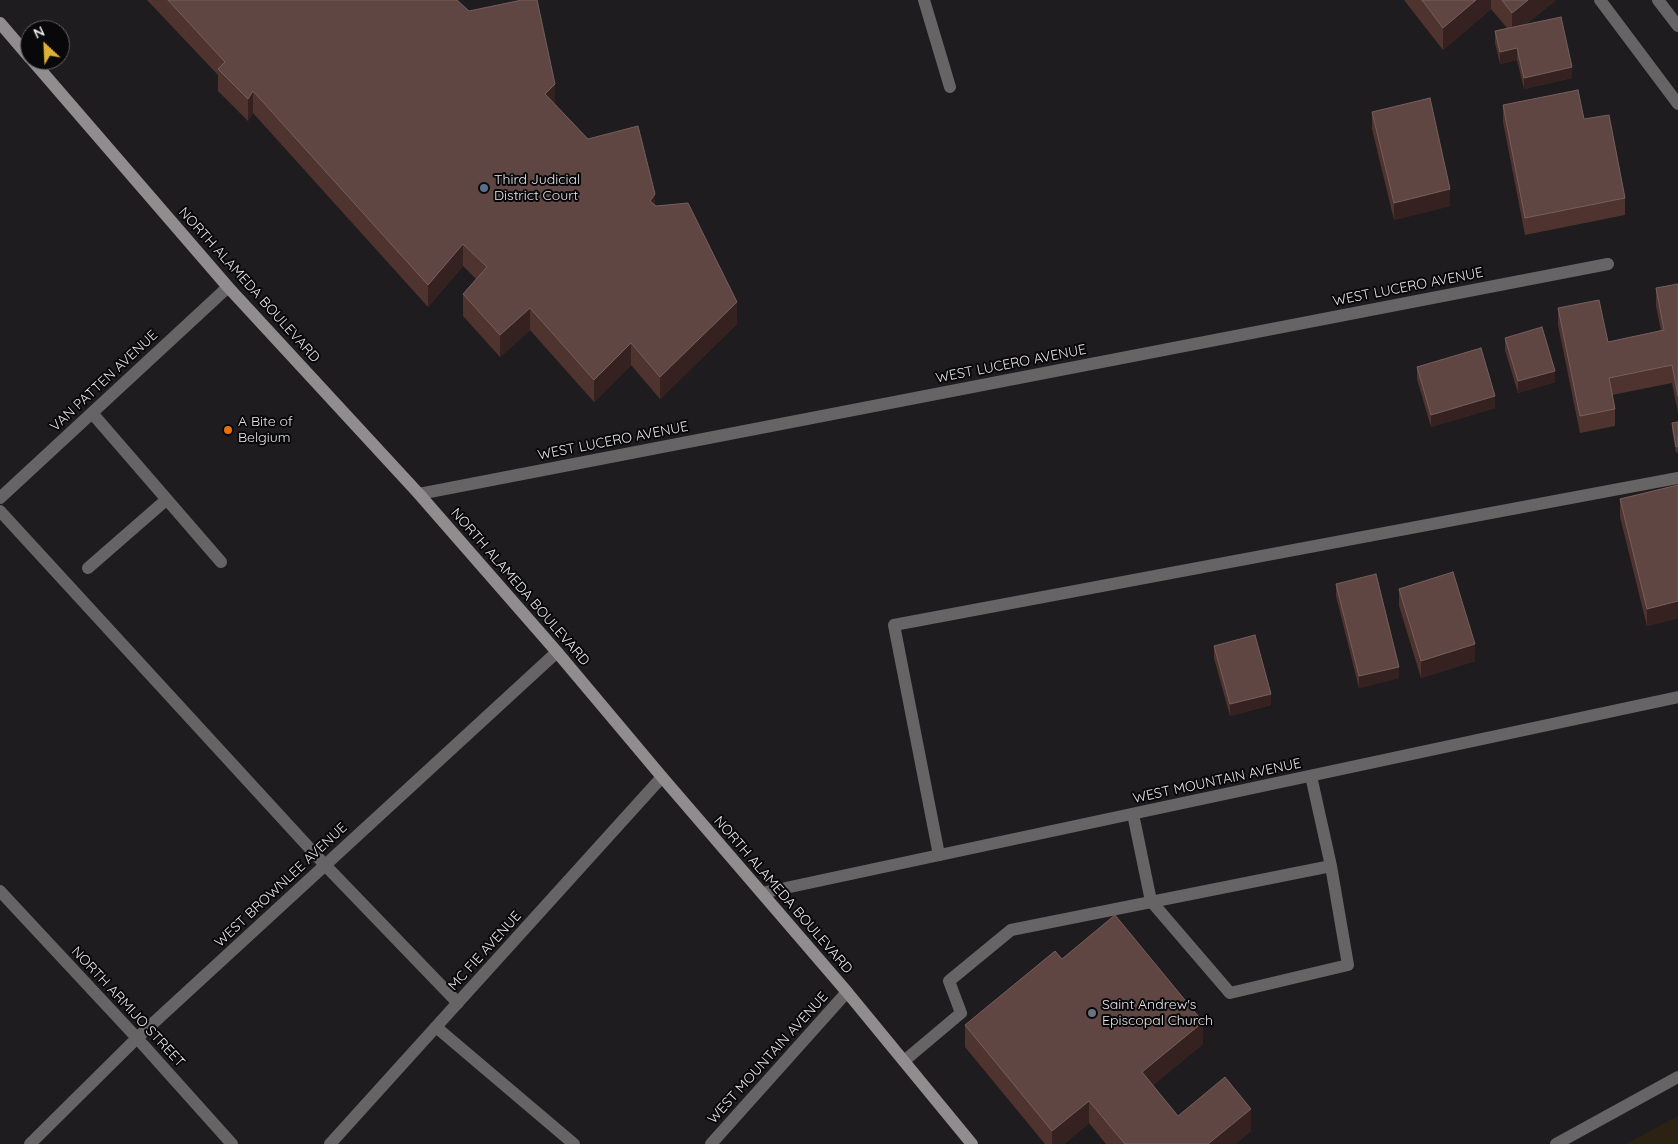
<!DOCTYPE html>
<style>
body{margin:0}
#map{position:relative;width:1678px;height:1144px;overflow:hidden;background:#1f1c20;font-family:Quicksand,sans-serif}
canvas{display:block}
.north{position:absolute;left:20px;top:20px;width:50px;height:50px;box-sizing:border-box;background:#080709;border:1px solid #615f62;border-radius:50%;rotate:335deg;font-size:14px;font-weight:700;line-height:20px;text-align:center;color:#e6e4e7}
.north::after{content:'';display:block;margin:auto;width:18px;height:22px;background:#deb133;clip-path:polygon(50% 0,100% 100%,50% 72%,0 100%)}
</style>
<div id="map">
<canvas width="1678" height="1144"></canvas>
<div class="north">N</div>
</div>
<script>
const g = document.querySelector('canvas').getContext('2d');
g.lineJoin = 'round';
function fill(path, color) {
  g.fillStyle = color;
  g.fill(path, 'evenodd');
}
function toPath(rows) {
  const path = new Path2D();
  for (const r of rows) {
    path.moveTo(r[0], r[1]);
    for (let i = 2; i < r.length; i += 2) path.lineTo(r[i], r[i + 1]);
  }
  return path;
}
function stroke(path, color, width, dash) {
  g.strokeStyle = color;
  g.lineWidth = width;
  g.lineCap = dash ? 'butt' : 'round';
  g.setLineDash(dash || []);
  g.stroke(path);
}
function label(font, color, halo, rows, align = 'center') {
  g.font = font + ' Quicksand,sans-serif';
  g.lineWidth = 4;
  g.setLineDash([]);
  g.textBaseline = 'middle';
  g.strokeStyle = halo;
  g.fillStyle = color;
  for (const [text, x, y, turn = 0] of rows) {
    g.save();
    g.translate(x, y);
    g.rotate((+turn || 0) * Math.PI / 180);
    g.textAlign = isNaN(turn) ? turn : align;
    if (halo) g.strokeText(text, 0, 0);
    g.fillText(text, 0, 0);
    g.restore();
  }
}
const commercial = toPath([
 [1678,1116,1678,1144,1626,1144]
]);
const service = toPath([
 [924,0,950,87],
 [92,413,221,562],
 [0,511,325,865,458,1003],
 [88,568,166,500],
 [1133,814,1151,901,1230,993,1348,965,1331,866,1311,776],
 [939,855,894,625,1678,478],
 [436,1027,574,1144],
 [904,1061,961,1013,949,981,1011,930,1331,866]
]);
const minor = toPath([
 [419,494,1608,264],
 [0,498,228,287],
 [0,891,137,1038,232,1144],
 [762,893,1678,697],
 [30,1144,137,1038,557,652],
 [330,1144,662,777],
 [711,1144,847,992],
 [1556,1144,1678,1077]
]);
const tertiary = toPath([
 [1600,0,1678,104],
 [1658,0,1678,26]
]);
const secondary = toPath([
 [0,23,30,58],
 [32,60,228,287,419,494,557,652,662,777,847,992,972,1144]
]);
const wall = toPath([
 [147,0,457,0,588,139,655,206,737,324,660,399,631,365,594,402,530,330,500,357,463,316,463,294,476,279,463,266,428,307,253,113,248,121,218,91,218,75],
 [1404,0,1556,0,1526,24,1572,78,1524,89,1517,60,1500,64,1495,43,1495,31,1507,28,1491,9,1443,50],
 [1503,105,1584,119,1625,198,1625,215,1525,235,1503,122],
 [1372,112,1450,206,1394,220,1372,129],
 [1678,284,1678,413,1672,383,1612,395,1615,409,1615,426,1580,433,1558,325,1558,308,1608,342,1661,331,1656,306,1656,288],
 [1505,338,1555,382,1518,393,1505,350],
 [1417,367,1495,408,1431,427,1417,379],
 [1678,422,1678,452,1676,453,1672,429,1672,423],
 [1678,485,1678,618,1647,626,1620,517,1620,499],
 [1336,584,1399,678,1359,688,1336,596],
 [1399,589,1475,661,1421,678,1399,606],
 [1214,646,1271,705,1230,716,1214,658],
 [1062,959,1203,1044,1153,1085,1178,1116,1251,1131,1235,1144,1106,1144,1089,1123,1064,1144,1045,1144,965,1047,965,1025]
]);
const shadedWall = toPath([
 [1476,0,1491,0,1491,9,1443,50,1443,28],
 [1528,0,1556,0,1512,35,1512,13],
 [1517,48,1517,60,1500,64,1500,52],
 [1572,67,1572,78,1524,89,1524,78],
 [555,84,555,106,545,94],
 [253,91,253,113,248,121,248,99],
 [1450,189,1450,206,1394,220,1394,203],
 [655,194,655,216,650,201],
 [463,244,463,266,428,307,428,285],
 [737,302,737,324,660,399,660,377],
 [530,308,530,330,500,357,500,335],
 [631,343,631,365,594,402,594,380],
 [1555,371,1555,382,1518,393,1518,381],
 [1495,396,1495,408,1431,427,1431,415],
 [1678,601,1678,618,1647,626,1647,609],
 [1475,644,1475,661,1421,678,1421,661],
 [1399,667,1399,678,1359,688,1359,676],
 [1271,694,1271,705,1230,716,1230,704],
 [1203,1022,1203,1044,1142,1094,1142,1072],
 [1089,1101,1089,1123,1064,1144,1052,1144,1052,1131],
 [1251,1109,1251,1131,1235,1144,1208,1144]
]);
const building = toPath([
 [168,0,457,0,469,11,522,0,537,0,555,84,545,94,588,139,638,126,655,194,650,201,656,206,688,203,737,302,660,377,631,343,594,380,530,308,500,335,463,294,487,267,463,244,428,285,253,91,248,99,218,69,225,62,168,0],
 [1422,0,1476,0,1443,28,1422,0],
 [1502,0,1528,0,1512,13,1502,0],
 [1561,17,1572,67,1524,78,1517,48,1500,52,1495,31,1561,17],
 [1578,90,1584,119,1609,115,1625,198,1525,218,1503,105,1578,90],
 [1430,98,1450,189,1394,203,1372,112,1430,98],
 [1678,284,1678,396,1672,365,1609,378,1615,409,1580,416,1558,308,1599,300,1608,342,1664,330,1656,288,1678,284],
 [1542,327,1555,371,1518,381,1505,338,1542,327],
 [1481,348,1495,396,1431,415,1417,367,1481,348],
 [1678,422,1678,446,1676,447,1672,423,1678,422],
 [1678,485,1678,601,1647,609,1620,499,1678,485],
 [1453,572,1475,644,1421,661,1399,589,1453,572],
 [1376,574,1399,667,1359,676,1336,584,1376,574],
 [1255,635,1271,694,1230,704,1214,646,1255,635],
 [1115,915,1203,1022,1142,1072,1178,1116,1225,1077,1251,1109,1208,1144,1125,1144,1089,1101,1052,1131,965,1025,1055,951,1062,959,1115,915]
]);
const markers = [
 [484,188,5,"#5c6f8a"],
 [228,430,5,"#e8710a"],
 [1092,1013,5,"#6b7280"]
];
const poiNames = [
 ["Third Judicial",494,180],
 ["District Court",494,196],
 ["A Bite of",238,422],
 ["Belgium",238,438],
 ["Saint Andrew's",1102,1005],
 ["Episcopal Church",1102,1021]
];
const streetNames = [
 ["NORTH ALAMEDA BOULEVARD",249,285,48],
 ["WEST LUCERO AVENUE",1408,287,-11],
 ["WEST LUCERO AVENUE",1011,364,-11],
 ["VAN PATTEN AVENUE",104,381,-43],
 ["WEST LUCERO AVENUE",613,441,-11],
 ["NORTH ALAMEDA BOULEVARD",520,587,49],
 ["WEST MOUNTAIN AVENUE",1217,781,-12],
 ["WEST BROWNLEE AVENUE",281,885,-43],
 ["NORTH ALAMEDA BOULEVARD",783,895,49],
 ["MC FIE AVENUE",485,951,-48],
 ["NORTH ARMIJO STREET",128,1007,47],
 ["WEST MOUNTAIN AVENUE",768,1058,-48]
];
fill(commercial, '#2c2213');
stroke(service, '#676465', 12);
stroke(minor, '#676465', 12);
stroke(tertiary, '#676465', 12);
stroke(secondary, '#918d8e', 12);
fill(wall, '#4f332e');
fill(shadedWall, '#352220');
fill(building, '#604642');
stroke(building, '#755f5c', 1);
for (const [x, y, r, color] of markers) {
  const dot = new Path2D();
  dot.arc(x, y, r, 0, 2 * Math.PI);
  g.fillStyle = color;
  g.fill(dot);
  stroke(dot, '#080709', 2);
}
label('14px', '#e6e4e7', '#080709', poiNames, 'left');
label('14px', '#e6e4e7', '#080709', streetNames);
</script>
